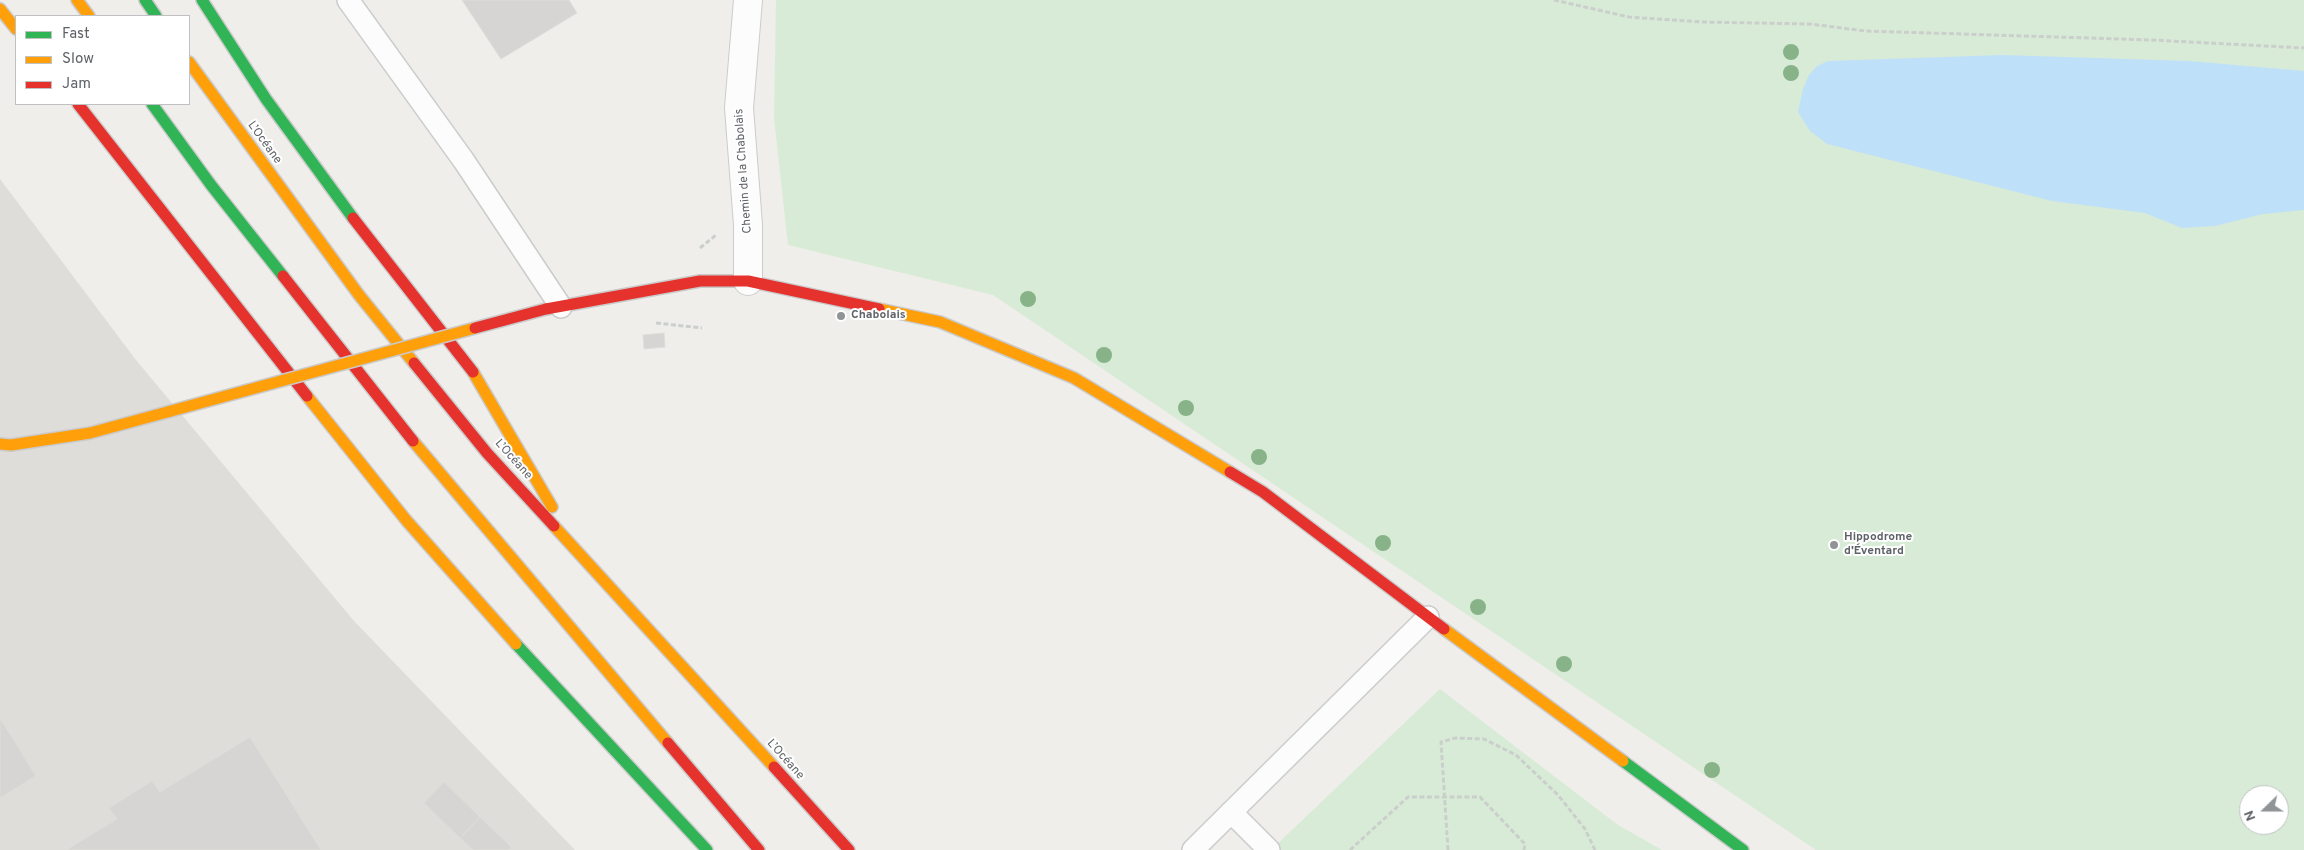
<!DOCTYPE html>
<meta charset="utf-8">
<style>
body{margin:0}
#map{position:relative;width:2304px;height:850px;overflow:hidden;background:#efeeea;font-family:Overpass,sans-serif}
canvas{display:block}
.legend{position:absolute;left:15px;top:15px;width:175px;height:90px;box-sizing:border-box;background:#fff;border:1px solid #bfc1c3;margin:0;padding:6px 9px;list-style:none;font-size:15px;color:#5f6368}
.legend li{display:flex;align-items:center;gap:10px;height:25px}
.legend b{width:25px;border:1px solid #bfc1c3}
.north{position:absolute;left:2239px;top:785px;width:50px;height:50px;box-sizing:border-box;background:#fff;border:1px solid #bfc1c3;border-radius:50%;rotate:248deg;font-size:14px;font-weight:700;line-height:20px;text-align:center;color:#5f6368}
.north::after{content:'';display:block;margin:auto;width:18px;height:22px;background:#919496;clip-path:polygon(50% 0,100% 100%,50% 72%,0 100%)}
</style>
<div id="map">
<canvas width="2304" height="850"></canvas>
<ul class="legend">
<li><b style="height:6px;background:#30b455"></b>Fast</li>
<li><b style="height:6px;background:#ff9f0a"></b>Slow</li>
<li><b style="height:6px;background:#e5322d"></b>Jam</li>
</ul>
<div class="north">N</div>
</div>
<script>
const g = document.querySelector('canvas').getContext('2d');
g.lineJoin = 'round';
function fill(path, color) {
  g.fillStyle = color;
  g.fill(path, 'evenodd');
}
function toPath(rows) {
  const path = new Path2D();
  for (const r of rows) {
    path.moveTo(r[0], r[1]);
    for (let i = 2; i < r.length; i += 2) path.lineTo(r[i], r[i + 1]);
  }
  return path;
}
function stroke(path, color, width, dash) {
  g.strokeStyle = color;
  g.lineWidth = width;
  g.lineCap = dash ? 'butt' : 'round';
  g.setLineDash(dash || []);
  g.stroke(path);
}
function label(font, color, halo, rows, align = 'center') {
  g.font = font + ' Overpass,sans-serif';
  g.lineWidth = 4;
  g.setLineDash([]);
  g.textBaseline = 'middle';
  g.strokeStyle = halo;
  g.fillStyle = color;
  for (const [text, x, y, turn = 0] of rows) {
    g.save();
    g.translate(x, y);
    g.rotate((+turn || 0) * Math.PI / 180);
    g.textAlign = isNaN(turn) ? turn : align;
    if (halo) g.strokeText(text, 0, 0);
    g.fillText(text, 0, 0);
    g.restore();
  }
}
const industrial = toPath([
 [0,179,136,360,354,621,575,850,0,850]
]);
const green = toPath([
 [776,0,2304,0,2304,850,1816,850,993,295,788,245,774,118],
 [2249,795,2279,795,2279,825,2249,825],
 [1440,689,1618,825,1662,850,1271,850]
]);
const water = toPath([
 [2002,55,2190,61,2304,71,2304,210,2263,214,2215,226,2182,228,2145,213,2052,201,1827,144,1810,131,1798,112,1803,89,1809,75,1817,66,1828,61]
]);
const building = toPath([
 [462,0,569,0,577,13,501,59,462,0],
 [664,333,665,347,644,349,643,335,664,333],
 [0,718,36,776,0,798,0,718],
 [250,737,321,850,66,850,117,819,109,808,152,781,160,792,250,737],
 [444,782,480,817,460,838,424,803,444,782],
 [480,817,511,847,509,850,473,850,460,838,480,817]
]);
const path = toPath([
 [1554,0,1629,17,1702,22,1810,24,1866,31,2152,40,2304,48],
 [700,248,716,235],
 [656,323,702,328],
 [1350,850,1408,797,1480,797,1525,844,1524,850],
 [1448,850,1441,742,1455,738,1484,739,1516,755,1558,795,1585,829,1595,850]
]);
const lane = toPath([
 [348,0,464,161,561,307],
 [1231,812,1269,850],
 [1193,850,1428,617]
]);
const street = toPath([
 [748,0,739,108,748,225,748,281]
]);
const fast = toPath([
 [145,0,156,16],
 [202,0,266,99,353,218],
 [152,104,211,185,283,276],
 [516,644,707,850],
 [1623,761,1743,850]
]);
const slow = toPath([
 [77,0,89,16],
 [0,9,16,29],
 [189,62,359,295,414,363],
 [879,309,940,322,1074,378,1230,472],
 [473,372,552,507],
 [307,396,406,520,516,644],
 [413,441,668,743],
 [0,444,11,445,90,433,171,411],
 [554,526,774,767],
 [1444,629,1623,761]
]);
const jam = toPath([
 [78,104,307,396],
 [353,218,473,372],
 [283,276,413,441],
 [546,309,700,281,748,281,879,309],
 [414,363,487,453,554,526],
 [1230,472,1263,492,1444,629],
 [668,743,759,850],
 [774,767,849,850]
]);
const slowBridge = toPath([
 [171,411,475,328]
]);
const jamBridge = toPath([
 [475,328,546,309]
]);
const trees = [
 [1791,52],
 [1791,73],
 [1028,299],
 [1104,355],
 [1186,408],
 [1259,457],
 [1383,543],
 [1478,607],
 [1564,664],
 [1712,770]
];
const markers = [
 [841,316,5,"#919496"],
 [1834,545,5,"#919496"]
];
const streetNames = [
 ["L’Océane",264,143,54],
 ["Chemin de la Chabolais",744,171,-94],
 ["L’Océane",513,460,48],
 ["L’Océane",785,760,48]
];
const poiNames = [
 ["Chabolais",851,316],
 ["Hippodrome",1844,538],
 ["d'Éventard",1844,552]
];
fill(industrial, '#dfddda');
fill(green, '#d8ebd6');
fill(water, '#bfe0f9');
fill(building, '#d6d5d3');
stroke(building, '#deddd9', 1);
stroke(lane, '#cbcccc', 24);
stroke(street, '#cbcccc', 30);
stroke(fast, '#cacacb', 14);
stroke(slow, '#cacacb', 14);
stroke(jam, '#cacacb', 14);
stroke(path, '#cacfcc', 3, [5, 2.5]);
stroke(lane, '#fdfcfc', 21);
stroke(street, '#fdfcfc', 28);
stroke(fast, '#30b455', 11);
stroke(slow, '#ff9f0a', 11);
stroke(jam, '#e5322d', 11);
stroke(slowBridge, '#cacacb', 14, []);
stroke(jamBridge, '#cacacb', 14, []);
stroke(slowBridge, '#ff9f0a', 11);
stroke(jamBridge, '#e5322d', 11);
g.fillStyle = '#88b388';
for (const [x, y] of trees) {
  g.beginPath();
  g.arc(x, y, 8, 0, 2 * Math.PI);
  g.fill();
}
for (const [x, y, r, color] of markers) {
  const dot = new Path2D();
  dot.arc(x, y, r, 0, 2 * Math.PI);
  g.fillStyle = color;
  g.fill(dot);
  stroke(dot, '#fff', 2);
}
label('12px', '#5f6368', '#fff', streetNames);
label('bold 12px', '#5f6368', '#fff', poiNames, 'left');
</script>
